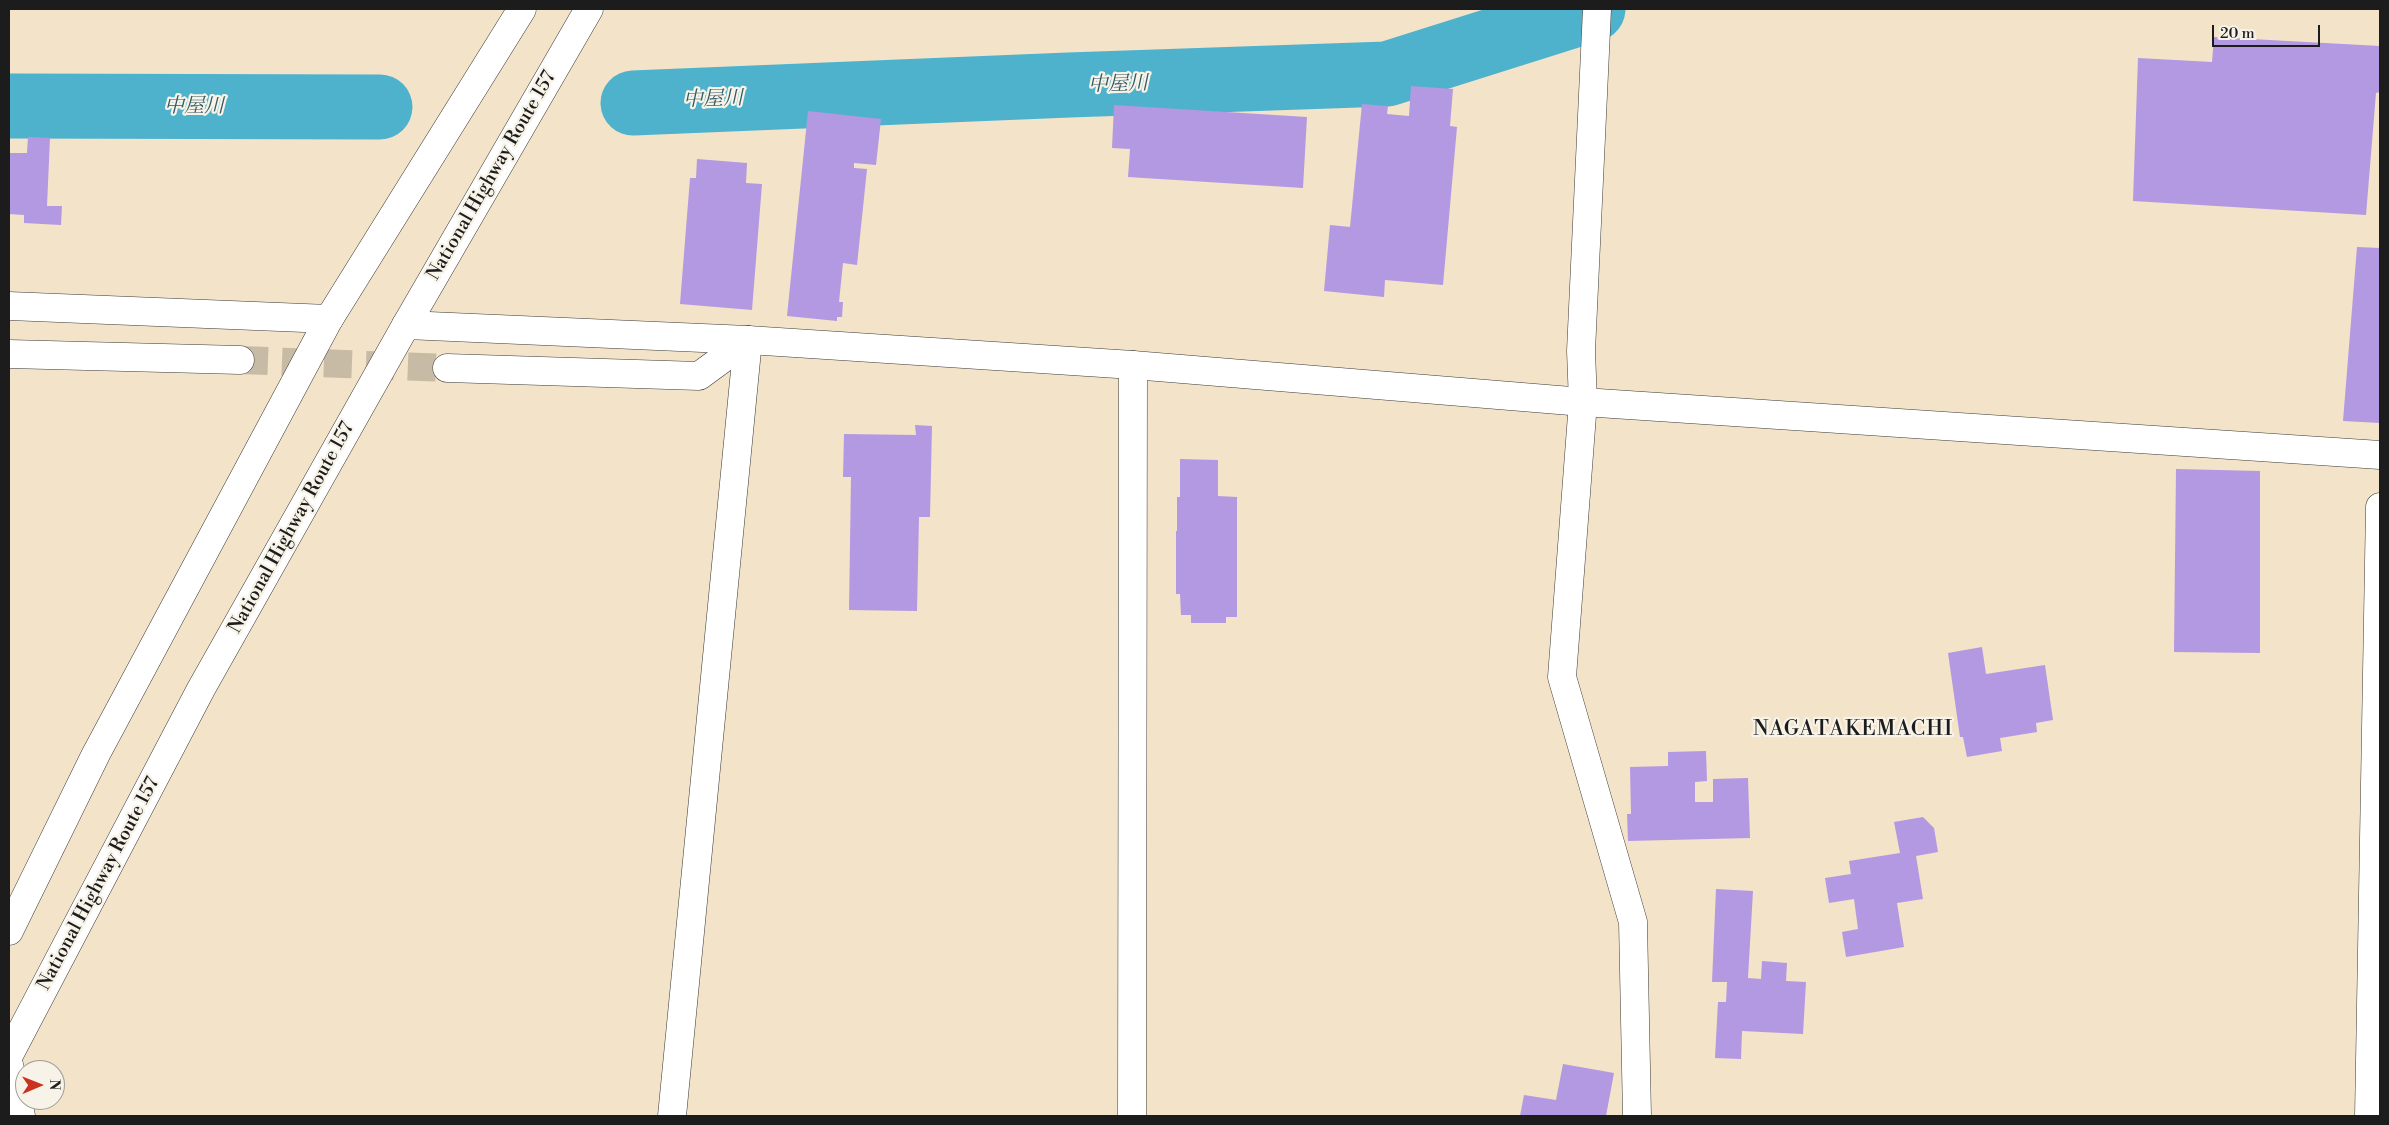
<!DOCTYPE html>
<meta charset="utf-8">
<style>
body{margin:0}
#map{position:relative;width:2389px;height:1125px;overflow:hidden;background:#f2e3c9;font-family:"Libre Bodoni",serif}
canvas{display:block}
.frame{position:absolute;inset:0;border:10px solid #1c1c1c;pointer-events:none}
.north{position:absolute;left:15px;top:1060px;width:50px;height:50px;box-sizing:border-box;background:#f7f3e8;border:1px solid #9f9d96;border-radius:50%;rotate:89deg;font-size:14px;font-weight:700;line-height:20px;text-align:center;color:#1c1c1c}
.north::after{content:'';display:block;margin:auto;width:18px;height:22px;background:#c8321e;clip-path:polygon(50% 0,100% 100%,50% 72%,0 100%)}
.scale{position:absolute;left:2212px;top:25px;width:108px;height:22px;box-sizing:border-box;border:2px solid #1c1c1c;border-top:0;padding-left:6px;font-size:15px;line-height:18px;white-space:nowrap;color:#1c1c1c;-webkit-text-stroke:4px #f7f3e8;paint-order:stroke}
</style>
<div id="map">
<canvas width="2389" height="1125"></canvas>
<div class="frame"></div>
<div class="north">N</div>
<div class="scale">20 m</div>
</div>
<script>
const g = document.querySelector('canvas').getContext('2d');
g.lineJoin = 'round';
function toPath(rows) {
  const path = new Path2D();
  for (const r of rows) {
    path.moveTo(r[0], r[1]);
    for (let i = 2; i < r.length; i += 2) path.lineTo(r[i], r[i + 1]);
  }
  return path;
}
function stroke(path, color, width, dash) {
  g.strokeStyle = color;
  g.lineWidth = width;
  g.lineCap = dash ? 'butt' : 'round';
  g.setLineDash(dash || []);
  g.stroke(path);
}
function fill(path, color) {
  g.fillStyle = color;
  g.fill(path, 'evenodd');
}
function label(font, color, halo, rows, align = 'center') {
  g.font = font + ' "Libre Bodoni","Noto Serif JP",serif';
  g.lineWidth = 4.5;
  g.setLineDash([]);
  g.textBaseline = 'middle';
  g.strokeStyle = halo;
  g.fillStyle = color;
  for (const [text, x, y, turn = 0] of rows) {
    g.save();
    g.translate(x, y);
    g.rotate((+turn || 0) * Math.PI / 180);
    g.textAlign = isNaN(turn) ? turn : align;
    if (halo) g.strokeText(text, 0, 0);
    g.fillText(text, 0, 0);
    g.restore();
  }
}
const river = toPath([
 [633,103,1069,85,1387,74,1593,9],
 [9,106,380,107]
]);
const building = toPath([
 [2214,37,2380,46,2380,92,2376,93,2366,215,2133,201,2138,58,2212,62],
 [1411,86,1453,89,1450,126,1457,127,1443,285,1385,280,1384,297,1324,291,1330,225,1350,227,1362,104,1388,106,1387,114,1409,116],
 [1114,105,1307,117,1303,188,1128,177,1130,149,1112,148],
 [808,111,881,119,876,165,854,163,854,168,867,169,857,265,843,263,839,302,843,302,842,317,837,317,837,321,787,316],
 [28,137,50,138,47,206,62,206,61,225,24,223,24,215,9,214,9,153,27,153],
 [697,159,747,163,746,183,762,184,752,310,680,304,690,178,696,178],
 [2357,247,2380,248,2380,423,2343,421],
 [915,425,932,426,930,517,919,517,917,611,849,610,851,477,843,477,844,434,916,435],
 [1180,459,1218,460,1218,496,1237,497,1237,617,1226,617,1226,623,1191,623,1191,615,1181,615,1180,594,1176,594,1176,531,1177,531,1177,497,1180,497],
 [2176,469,2260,471,2260,653,2174,652],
 [1982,647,1986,674,2045,665,2053,720,2036,723,2037,732,2000,738,2002,751,1967,757,1963,737,1960,737,1948,653],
 [1706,751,1707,781,1695,782,1695,802,1713,802,1713,779,1748,778,1750,838,1628,841,1627,814,1631,814,1630,767,1668,766,1668,752],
 [1923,817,1934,828,1938,852,1916,856,1923,899,1897,903,1904,947,1846,957,1842,932,1858,929,1854,899,1829,903,1825,878,1851,874,1849,861,1900,853,1894,822],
 [1716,889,1753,891,1748,978,1761,979,1762,961,1787,963,1786,981,1806,982,1803,1034,1742,1031,1741,1059,1715,1058,1718,1002,1726,1002,1727,982,1712,982],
 [1563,1064,1614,1073,1606,1116,1520,1116,1524,1095,1556,1100]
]);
const minorTunnel = toPath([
 [240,360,447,368]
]);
const minor = toPath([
 [1597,9,1581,351,1583,402,1562,677,1633,922,1637,1116],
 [9,354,240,360],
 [447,368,699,376,748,340],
 [672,1116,748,340],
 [1132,1116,1133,365],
 [2369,1116,2380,507]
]);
const tertiary = toPath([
 [9,306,329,319],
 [406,325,748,340,1133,365,1583,402,2380,455]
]);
const secondary = toPath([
 [9,1065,21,1116]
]);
const trunk = toPath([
 [9,931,96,754,329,319,522,9],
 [9,1055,201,689,406,325,589,9]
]);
const streetNames = [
 ["National Highway Route 157",492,176,-60],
 ["National Highway Route 157",292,528,-61],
 ["National Highway Route 157",99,884,-62]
];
const waterNames = [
 ["中屋川",1118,85,-2],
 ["中屋川",713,100,-2],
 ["中屋川",194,107]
];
const quarterNames = [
 ["NAGATAKEMACHI",1853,730]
];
stroke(river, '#4eb2cc', 65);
fill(building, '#b398e2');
stroke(minorTunnel, '#c7bba6', 28, [28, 14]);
stroke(minor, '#3c3a36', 29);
stroke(tertiary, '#3c3a36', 29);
stroke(secondary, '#3c3a36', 29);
stroke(trunk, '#3c3a36', 29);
stroke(minor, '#fff', 28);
stroke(tertiary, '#fff', 28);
stroke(secondary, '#fff', 28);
stroke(trunk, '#fff', 28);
label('19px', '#1c1c1c', '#f7f3e8', streetNames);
label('italic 20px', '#305862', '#f7f3e8', waterNames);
g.letterSpacing = '1px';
label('21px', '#1c1c1c', '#f7f3e8', quarterNames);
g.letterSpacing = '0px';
</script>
